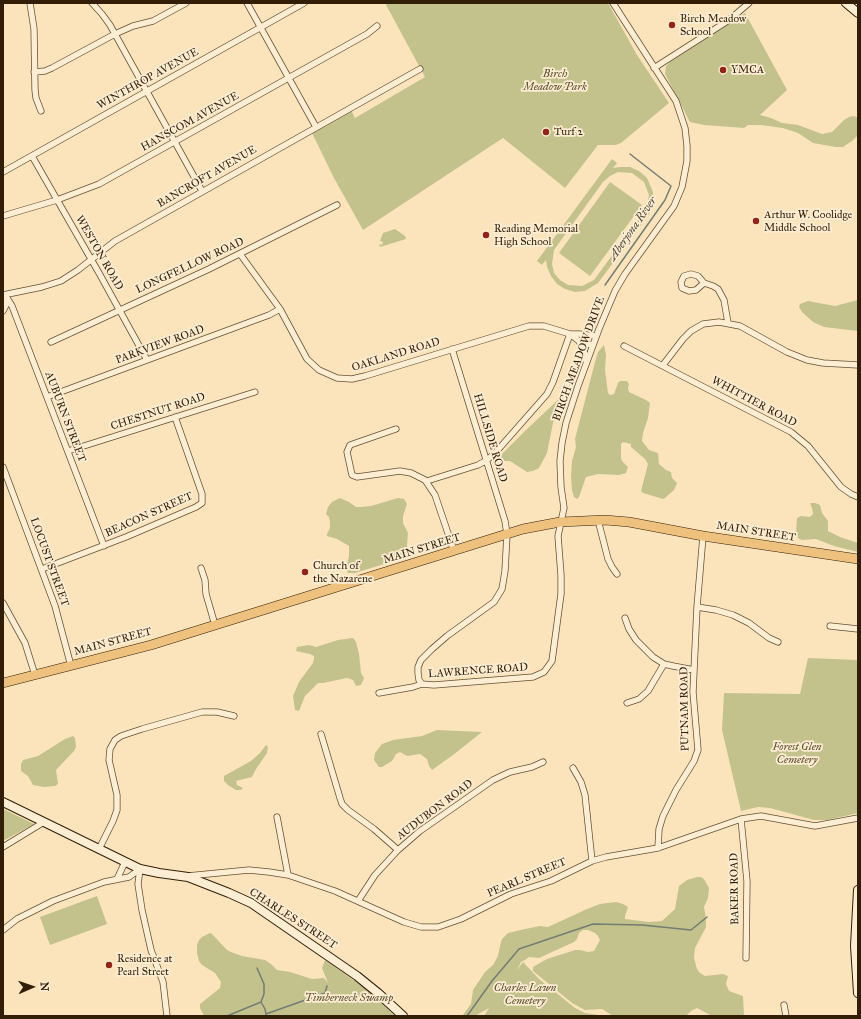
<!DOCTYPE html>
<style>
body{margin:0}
#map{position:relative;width:861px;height:1019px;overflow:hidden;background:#fbe4bc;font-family:"IM FELL Great Primer",serif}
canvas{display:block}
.frame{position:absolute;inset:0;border:4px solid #321e07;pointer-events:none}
.north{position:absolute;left:12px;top:967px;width:40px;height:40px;-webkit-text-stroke:3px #fcedd3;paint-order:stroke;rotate:88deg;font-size:11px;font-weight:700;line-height:16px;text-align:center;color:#321e07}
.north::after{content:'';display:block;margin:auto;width:14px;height:18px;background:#321e07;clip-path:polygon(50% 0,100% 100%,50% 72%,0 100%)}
</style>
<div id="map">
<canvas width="861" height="1019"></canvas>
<div class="frame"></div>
<div class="north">N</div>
</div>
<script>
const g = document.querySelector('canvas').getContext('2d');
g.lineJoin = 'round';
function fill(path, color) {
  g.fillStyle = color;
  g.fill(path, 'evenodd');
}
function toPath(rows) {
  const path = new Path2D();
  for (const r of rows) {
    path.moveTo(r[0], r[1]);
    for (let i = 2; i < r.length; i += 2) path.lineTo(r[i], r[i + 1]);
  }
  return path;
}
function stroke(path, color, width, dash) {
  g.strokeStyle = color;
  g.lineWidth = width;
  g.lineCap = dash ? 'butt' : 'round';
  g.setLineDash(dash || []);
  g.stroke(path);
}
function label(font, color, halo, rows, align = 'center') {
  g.font = font + ' "IM FELL Great Primer",serif';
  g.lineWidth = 3.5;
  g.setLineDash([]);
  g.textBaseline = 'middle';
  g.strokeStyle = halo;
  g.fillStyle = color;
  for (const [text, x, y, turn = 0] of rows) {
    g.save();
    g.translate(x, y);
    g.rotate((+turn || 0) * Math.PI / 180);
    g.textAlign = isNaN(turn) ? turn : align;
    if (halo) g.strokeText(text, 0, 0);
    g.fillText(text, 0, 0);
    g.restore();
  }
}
const green = toPath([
 [385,3,608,3,637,55,669,103,621,143,616,145,598,145,565,188,503,138,363,230,334,178,312,133,351,110,355,118,425,77],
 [745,13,787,90,760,115,771,118,782,123,798,125,822,134,832,132,844,120,849,117,854,116,858,118,858,135,852,141,843,147,836,147,813,143,798,133,783,128,761,125,748,125,744,128,704,125,690,122,665,74,666,66,670,62],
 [612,159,617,163,613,168,620,167,630,167,639,171,647,178,653,192,653,207,648,216,598,283,585,291,575,292,565,289,557,284,551,276,547,267,546,260,542,265,537,261],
 [618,172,632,173,644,182,649,195,646,209,594,280,582,286,568,285,560,280,554,273,552,264,554,250,603,182,610,176],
 [610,182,642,205,590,276,559,253],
 [395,229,405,236,406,239,380,247,379,244,382,245,383,242,380,241,383,233],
 [858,300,858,331,824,327,813,322,802,312,799,307,800,304,808,301,835,306],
 [604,345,606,355,605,370,608,393,610,395,614,394,618,383,620,381,627,381,629,384,628,388,629,392,646,400,650,403,648,418,643,433,642,441,649,450,658,453,659,464,666,470,671,472,672,478,677,483,674,490,665,498,663,499,643,493,641,491,648,464,645,459,631,447,631,444,623,442,621,444,621,458,622,461,628,467,626,473,619,475,598,474,586,477,579,497,577,499,574,497,572,490,571,477,572,461,576,447,575,439,595,362,598,352],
 [562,396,563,403,557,412,553,423,547,453,539,468,533,471,527,472,510,461,498,461,498,458,526,430],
 [340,498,349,502,356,507,361,507,371,506,398,498,404,499,407,504,403,516,403,523,408,533,407,545,408,553,407,557,355,573,348,573,346,569,349,556,349,546,337,539,327,536,327,534,330,528,330,522,329,517,326,514,328,507,332,502],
 [810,503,815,503,820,505,822,513,828,521,828,531,840,537,858,543,858,552,834,546,816,539,802,540,798,538,796,532,797,518,801,516,810,517,813,514,812,508],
 [353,638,356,642,359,654,361,673,364,678,361,685,356,686,353,680,347,678,323,683,318,683,305,696,299,711,295,710,293,696,299,682,313,663,314,659,314,656,310,654,296,651,297,647,309,645,316,647,338,640],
 [808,658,858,660,858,813,827,820,814,820,770,808,758,807,741,811,722,730,724,693,800,694],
 [437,730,482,732,453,755,432,770,429,766,427,759,420,754,407,756,400,752,396,754,392,761,382,767,379,767,374,760,375,753,382,744,393,740,422,736],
 [73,736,75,738,76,747,74,751,56,770,58,784,55,786,44,787,33,785,28,776,21,771,21,764,23,760,38,756,65,739],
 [266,745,268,747,267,753,256,769,252,777,236,781,237,785,243,788,241,790,236,790,228,785,224,781,224,776,251,761,260,753],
 [3,809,34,824,3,841],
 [697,877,701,877,704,879,709,888,708,898,704,907,706,919,706,927,695,948,694,958,697,969,700,973,705,976,723,974,728,976,726,984,729,991,743,996,744,1016,712,1016,697,1008,691,1011,686,1016,613,1016,602,1009,585,1010,572,1003,533,971,533,967,547,959,575,950,580,950,588,952,594,951,600,940,598,936,595,933,588,930,583,930,579,933,577,939,574,942,539,958,529,957,525,960,521,962,517,970,523,962,539,979,575,1008,585,1013,605,1016,484,1016,489,1008,475,1016,462,1016,471,1004,473,990,485,972,493,965,498,956,500,946,502,939,508,933,525,929,540,926,548,927,587,909,600,904,616,902,623,904,628,907,625,916,625,919,649,922,662,921,675,909,679,886,687,880],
 [97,896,107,924,50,945,40,917],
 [210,933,212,934,227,950,231,952,242,956,265,960,271,964,277,970,290,972,312,979,324,978,328,983,322,968,325,960,370,992,395,1016,204,1016,200,1008,200,1004,220,988,221,982,215,973,202,965,199,961,197,953,197,945,199,940,202,937]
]);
const stream = toPath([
 [605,285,665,200,671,186,630,154],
 [257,968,264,984,264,994,261,1002],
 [227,1016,261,1002,265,1009,266,1014],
 [266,1016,266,1014,325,993,327,986],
 [467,1016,492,981,519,949,593,924,642,925,691,930,707,917]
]);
const street = toPath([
 [30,3,34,29,35,90,36,98,41,111],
 [92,3,102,14,110,25,202,191],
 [247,3,316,127],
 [654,68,729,20,749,3],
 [34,72,45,71,52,68,115,34,133,26,153,21,186,3],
 [32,156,99,273,147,360],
 [3,172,304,3],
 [3,216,57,200,99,184,367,34,377,26],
 [240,254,280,309,307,359,319,370,337,378,352,379,365,376,529,326,544,326,570,334,579,334,596,336],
 [704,283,696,290,689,291,682,288,681,282,684,276,691,274,698,276,704,283,713,286,718,289,724,300,728,323],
 [3,295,42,287,61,281,78,270,115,241,420,69],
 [5,295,12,306,104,546],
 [3,311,6,305,6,297],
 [570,334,579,341,592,345],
 [579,341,584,351,586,361],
 [51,342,209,269,337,205],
 [624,346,791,432,808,446,841,487,851,494,858,497],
 [663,365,683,339,691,331,703,324,719,322,740,326,787,352,807,360,823,363,858,365],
 [47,397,269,315,280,309],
 [396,429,350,445,347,452,352,475,357,477,400,471,411,473,425,480,435,495,454,551],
 [68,451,255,392],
 [3,467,55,606,71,666],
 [427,481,478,465,487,460,496,452,547,394,553,382,570,334],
 [598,520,608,559,612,567,617,574],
 [201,568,205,580,206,594,215,625],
 [42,569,126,537,196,507,202,503,202,494,175,417],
 [3,603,25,643,35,675],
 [697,607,716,610,733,615,749,623,769,638,778,642],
 [625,618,629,629,636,640,653,657,664,664,673,666,694,670],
 [830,626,858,629],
 [422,684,419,680,418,673,418,667,421,660,432,649,447,636,494,602,502,589,505,571,507,534,505,521,452,349],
 [379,693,413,687,422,684,434,685,533,677,544,672,552,661,561,594,561,575,558,536,564,508,561,487,560,461,562,443,566,423,578,386,599,329,615,291,625,274,674,206,682,187,687,161,687,146,685,128,676,101,613,3],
 [627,703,639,699,648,691,664,664],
 [321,734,340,798,342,804,348,810,374,829,398,850],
 [573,768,581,782,585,795,592,861],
 [277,817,288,875],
 [741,819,747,881,746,958],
 [3,847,44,822],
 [658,848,659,829,663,816,676,790,694,761,698,750,693,692,697,607,703,536],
 [99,849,113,821,117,810,117,795,109,760,110,749,115,740,121,736,142,729,202,712,217,712,234,716],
 [140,869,138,884,142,910,151,950,163,982,167,1016],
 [187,876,249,870,269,872,288,875,335,891,404,922,421,927,438,927,461,919,511,894,551,881,592,861,606,857,658,848,741,819,761,816,815,826,858,818],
 [117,879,125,862],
 [358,901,375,875,398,850,420,831,493,780,510,772,532,767,543,762],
 [3,930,17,919,53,901,104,882,129,877,140,869],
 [784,1005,786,1016]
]);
const secondary = toPath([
 [846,3,858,13],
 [3,802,140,869,159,873,188,877,229,893,251,903,357,976,378,993,403,1016],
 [858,890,855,946,858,993]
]);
const primary = toPath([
 [3,683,151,645,523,529,560,522,605,520,629,522,703,536,858,559]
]);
const markers = [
 [672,25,4,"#8f2418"],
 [723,70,4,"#8f2418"],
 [546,132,4,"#8f2418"],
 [756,221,4,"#8f2418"],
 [486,235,4,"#8f2418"],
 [305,572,4,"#8f2418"],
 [109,965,4,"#8f2418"]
];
const poiNames = [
 ["Birch Meadow",680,19],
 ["School",680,32],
 ["YMCA",731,70],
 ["Turf 2",554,132],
 ["Arthur W. Coolidge",764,215],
 ["Middle School",764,228],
 ["Reading Memorial",494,229],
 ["High School",494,242],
 ["Church of",313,566],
 ["the Nazarene",313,579],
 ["Residence at",117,959],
 ["Pearl Street",117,972]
];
const parkNames = [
 ["Birch",555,74],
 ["Meadow Park",555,87],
 ["Forest Glen",797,747],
 ["Cemetery",797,760],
 ["Charles Lawn",525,988],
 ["Cemetery",525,1001],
 ["Timberneck Swamp",349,998]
];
const streetNames = [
 ["WINTHROP AVENUE",148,79,-29],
 ["HANSCOM AVENUE",190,122,-29],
 ["BANCROFT AVENUE",207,177,-30],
 ["WESTON ROAD",99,253,60],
 ["LONGFELLOW ROAD",190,266,-25],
 ["PARKVIEW ROAD",160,345,-20],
 ["OAKLAND ROAD",396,355,-17],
 ["BIRCH MEADOW DRIVE",579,359,-70],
 ["WHITTIER ROAD",754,402,28],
 ["CHESTNUT ROAD",158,412,-18],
 ["AUBURN STREET",65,417,69],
 ["HILLSIDE ROAD",490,438,73],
 ["BEACON STREET",149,515,-24],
 ["MAIN STREET",756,532,9],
 ["MAIN STREET",422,549,-17],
 ["LOCUST STREET",49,562,70],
 ["MAIN STREET",113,642,-15],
 ["LAWRENCE ROAD",478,671,-4],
 ["PUTNAM ROAD",685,709,-91],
 ["AUDUBON ROAD",435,810,-37],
 ["PEARL STREET",527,878,-23],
 ["BAKER ROAD",735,889,-91],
 ["CHARLES STREET",293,919,33]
];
const waterNames = [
 ["Aberjona River",633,229,-55]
];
fill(green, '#c3c28d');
stroke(stream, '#747d71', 1.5);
stroke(street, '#645034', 7);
stroke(secondary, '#321e07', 10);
stroke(primary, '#321e07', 10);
stroke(street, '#fcedd3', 5.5);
stroke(secondary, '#fcedd3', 8);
stroke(primary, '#eec27e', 9);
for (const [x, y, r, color] of markers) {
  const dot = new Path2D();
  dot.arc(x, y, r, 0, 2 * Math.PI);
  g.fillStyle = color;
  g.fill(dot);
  stroke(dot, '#fcedd3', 1.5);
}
label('11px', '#321e07', '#fcedd3', poiNames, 'left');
label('italic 11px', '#5e4f2f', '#fcedd3', parkNames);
label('11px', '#321e07', '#fcedd3', streetNames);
label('italic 12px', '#534e3c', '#fcedd3', waterNames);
</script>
